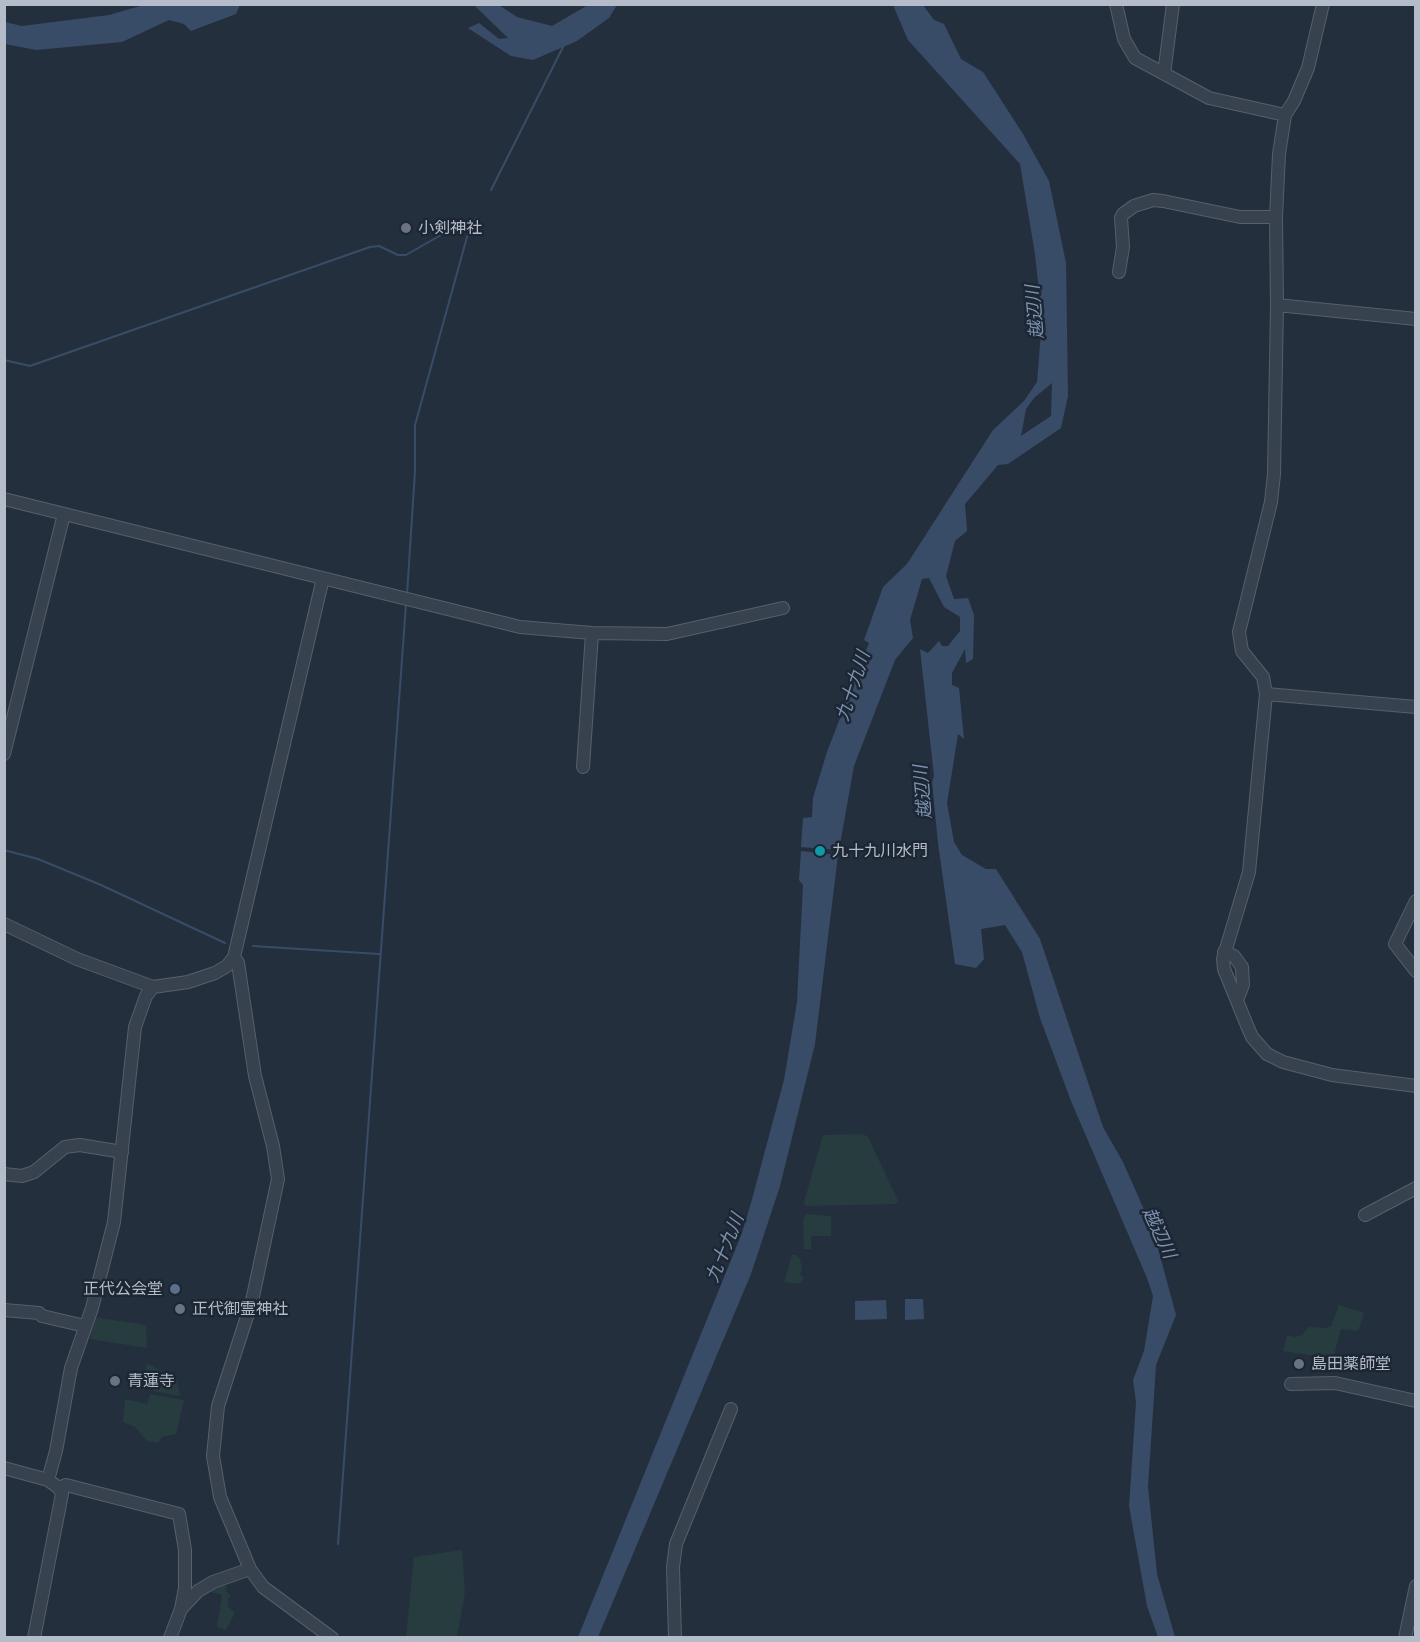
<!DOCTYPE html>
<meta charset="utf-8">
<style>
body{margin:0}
#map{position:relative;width:1420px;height:1642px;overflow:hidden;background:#242f3e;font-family:"Asap Condensed",sans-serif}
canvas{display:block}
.frame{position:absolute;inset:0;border:6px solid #b4bcc9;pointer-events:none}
</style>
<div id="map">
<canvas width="1420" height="1642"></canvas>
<div class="frame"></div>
</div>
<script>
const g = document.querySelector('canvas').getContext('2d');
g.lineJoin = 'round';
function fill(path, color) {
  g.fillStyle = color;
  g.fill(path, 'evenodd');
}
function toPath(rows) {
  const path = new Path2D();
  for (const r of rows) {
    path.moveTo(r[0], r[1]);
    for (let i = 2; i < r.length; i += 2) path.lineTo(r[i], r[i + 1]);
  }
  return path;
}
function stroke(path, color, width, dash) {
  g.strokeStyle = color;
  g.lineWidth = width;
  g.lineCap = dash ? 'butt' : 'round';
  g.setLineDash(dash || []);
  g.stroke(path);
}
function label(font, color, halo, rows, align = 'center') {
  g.font = font + ' "Asap Condensed","Noto Sans JP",sans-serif';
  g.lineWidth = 5;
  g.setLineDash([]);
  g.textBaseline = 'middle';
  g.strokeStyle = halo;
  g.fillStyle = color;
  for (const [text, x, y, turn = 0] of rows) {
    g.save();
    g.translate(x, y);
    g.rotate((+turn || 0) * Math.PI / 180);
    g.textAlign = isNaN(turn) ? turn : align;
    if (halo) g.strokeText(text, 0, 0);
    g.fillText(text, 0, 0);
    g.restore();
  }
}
const green = toPath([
 [863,1134,868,1137,898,1201,895,1204,806,1206,804,1202,823,1135],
 [806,1214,831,1216,831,1236,811,1236,811,1249,804,1249,803,1220],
 [792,1255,796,1255,800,1259,802,1270,800,1274,804,1277,800,1284,784,1282],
 [1339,1305,1364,1313,1358,1331,1341,1329,1333,1359,1283,1351,1287,1335,1295,1337,1302,1335,1309,1327,1327,1328,1331,1326],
 [93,1317,146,1325,147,1348,90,1339,91,1334,87,1333],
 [147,1363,177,1380,180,1396,153,1391,144,1377],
 [150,1394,184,1400,176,1434,162,1437,158,1443,147,1441,135,1427,123,1422,125,1399,147,1404],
 [462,1550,465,1592,457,1637,406,1637,414,1557],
 [219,1584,227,1586,226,1590,231,1597,228,1598,228,1606,235,1613,226,1630,217,1627,222,1595,208,1591]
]);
const water = toPath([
 [147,4,240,5,236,14,191,31,184,24,169,20,122,42,36,50,5,44,5,22,22,26,109,15],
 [474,5,499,5,517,17,552,26,588,5,617,5,609,18,577,41,533,60,511,56,468,28,479,23,499,39,508,38],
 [893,5,923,5,934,20,944,24,961,59,983,72,1023,134,1049,181,1066,263,1068,396,1061,428,1008,464,998,465,965,504,967,531,955,541,946,576,954,599,968,598,974,615,973,659,966,663,965,649,952,673,952,685,959,688,964,739,958,734,947,803,954,842,962,855,986,869,996,869,1040,939,1103,1127,1123,1162,1153,1230,1176,1315,1156,1365,1148,1487,1157,1574,1175,1637,1158,1637,1147,1606,1129,1506,1136,1402,1133,1380,1144,1351,1153,1296,1147,1278,1071,1101,1040,1018,1022,952,1005,925,981,929,984,959,976,968,955,964,938,843,932,782,934,776,920,649,928,653,939,641,942,646,948,646,960,631,960,617,944,607,929,578,922,579,910,620,913,638,895,660,854,766,839,850,801,847,803,818,812,817,813,798,827,752,869,643,864,640,883,587,907,564,993,430,1024,401,1037,382,1042,320,1035,254,1020,164,908,40],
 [1052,383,1051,416,1021,436,1026,409,1034,398],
 [801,851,838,855,815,1044,780,1186,751,1274,598,1637,578,1637,742,1233,751,1203,784,1080,797,1002,803,885,799,880],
 [905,1299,923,1299,924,1319,905,1320],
 [886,1300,887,1319,855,1320,855,1301]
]);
const stream = toPath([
 [491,190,564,45],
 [4,360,30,366,370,247,379,246,398,255,406,255,455,227,475,221],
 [407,595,415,471,415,425,467,237,476,218],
 [4,850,38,859,101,885,225,943],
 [253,946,379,954],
 [338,1544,406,604]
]);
const minor = toPath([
 [1116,4,1124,39,1135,58,1209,98,1285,115],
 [1323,4,1308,68,1294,101,1285,115,1279,154,1276,217,1277,305,1274,474,1271,502,1239,632,1242,651,1263,677,1266,694,1249,872,1223,959,1224,969,1246,1023,1252,1037,1267,1054,1283,1062,1332,1075,1416,1086],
 [1164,74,1173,4],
 [1119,272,1123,247,1121,218,1123,214,1134,206,1153,200,1163,201,1240,217,1276,217],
 [1277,305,1416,319],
 [4,499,520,627,592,633,667,634,783,608],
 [1266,694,1416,707],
 [4,754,64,514],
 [583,767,592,633],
 [1416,901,1395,944,1416,971],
 [4,924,77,959,153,987],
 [1224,952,1234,956,1242,967,1243,985,1237,1000],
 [234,957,238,963,255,1076,273,1146,278,1179,252,1301,218,1406,213,1456,220,1497,250,1569,263,1587,332,1638],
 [4,1174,22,1176,34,1172,65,1147,80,1145,122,1152],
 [1365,1215,1416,1188],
 [4,1310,39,1313,42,1316,85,1326],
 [1291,1384,1335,1383,1416,1401],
 [4,1468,48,1480,59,1488,62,1494,34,1638],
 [48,1480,56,1451,71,1368,92,1308,114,1222,135,1027,146,996,153,987,188,982,215,973,227,966,234,957,323,578],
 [59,1488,66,1485,179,1514,185,1550,185,1588,181,1609,170,1638],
 [182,1608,198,1591,213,1582,250,1569],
 [675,1638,673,1567,676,1544,731,1409],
 [1405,1638,1416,1586]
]);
const markers = [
 [406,228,6,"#6b7280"],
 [820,851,6,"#0f9aa8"],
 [175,1289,6,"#5c6f8a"],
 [180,1309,6,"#6b7280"],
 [1299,1364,6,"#6b7280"],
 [115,1381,6,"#6b7280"]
];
const poiNames = [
 ["小剣神社",418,228],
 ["九十九川水門",832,851],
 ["正代公会堂",163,1289,"right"],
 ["正代御霊神社",192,1309],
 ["島田薬師堂",1311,1364],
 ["青蓮寺",127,1381]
];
const waterNames = [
 ["越辺川",1035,312,-95],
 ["九十九川",853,686,-72],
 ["越辺川",923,792,-95],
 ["越辺川",1159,1233,65],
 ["九十九川",725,1248,-68]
];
fill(green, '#263c3f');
fill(water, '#394c67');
stroke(stream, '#394c67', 2);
stroke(minor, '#565f6c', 14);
stroke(minor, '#38414e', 12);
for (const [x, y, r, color] of markers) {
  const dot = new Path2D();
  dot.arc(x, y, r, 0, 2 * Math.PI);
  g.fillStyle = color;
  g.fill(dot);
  stroke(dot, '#1d2633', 2);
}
label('16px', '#b4bcc9', '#1d2633', poiNames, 'left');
label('italic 18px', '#7c92b1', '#1d2633', waterNames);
</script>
